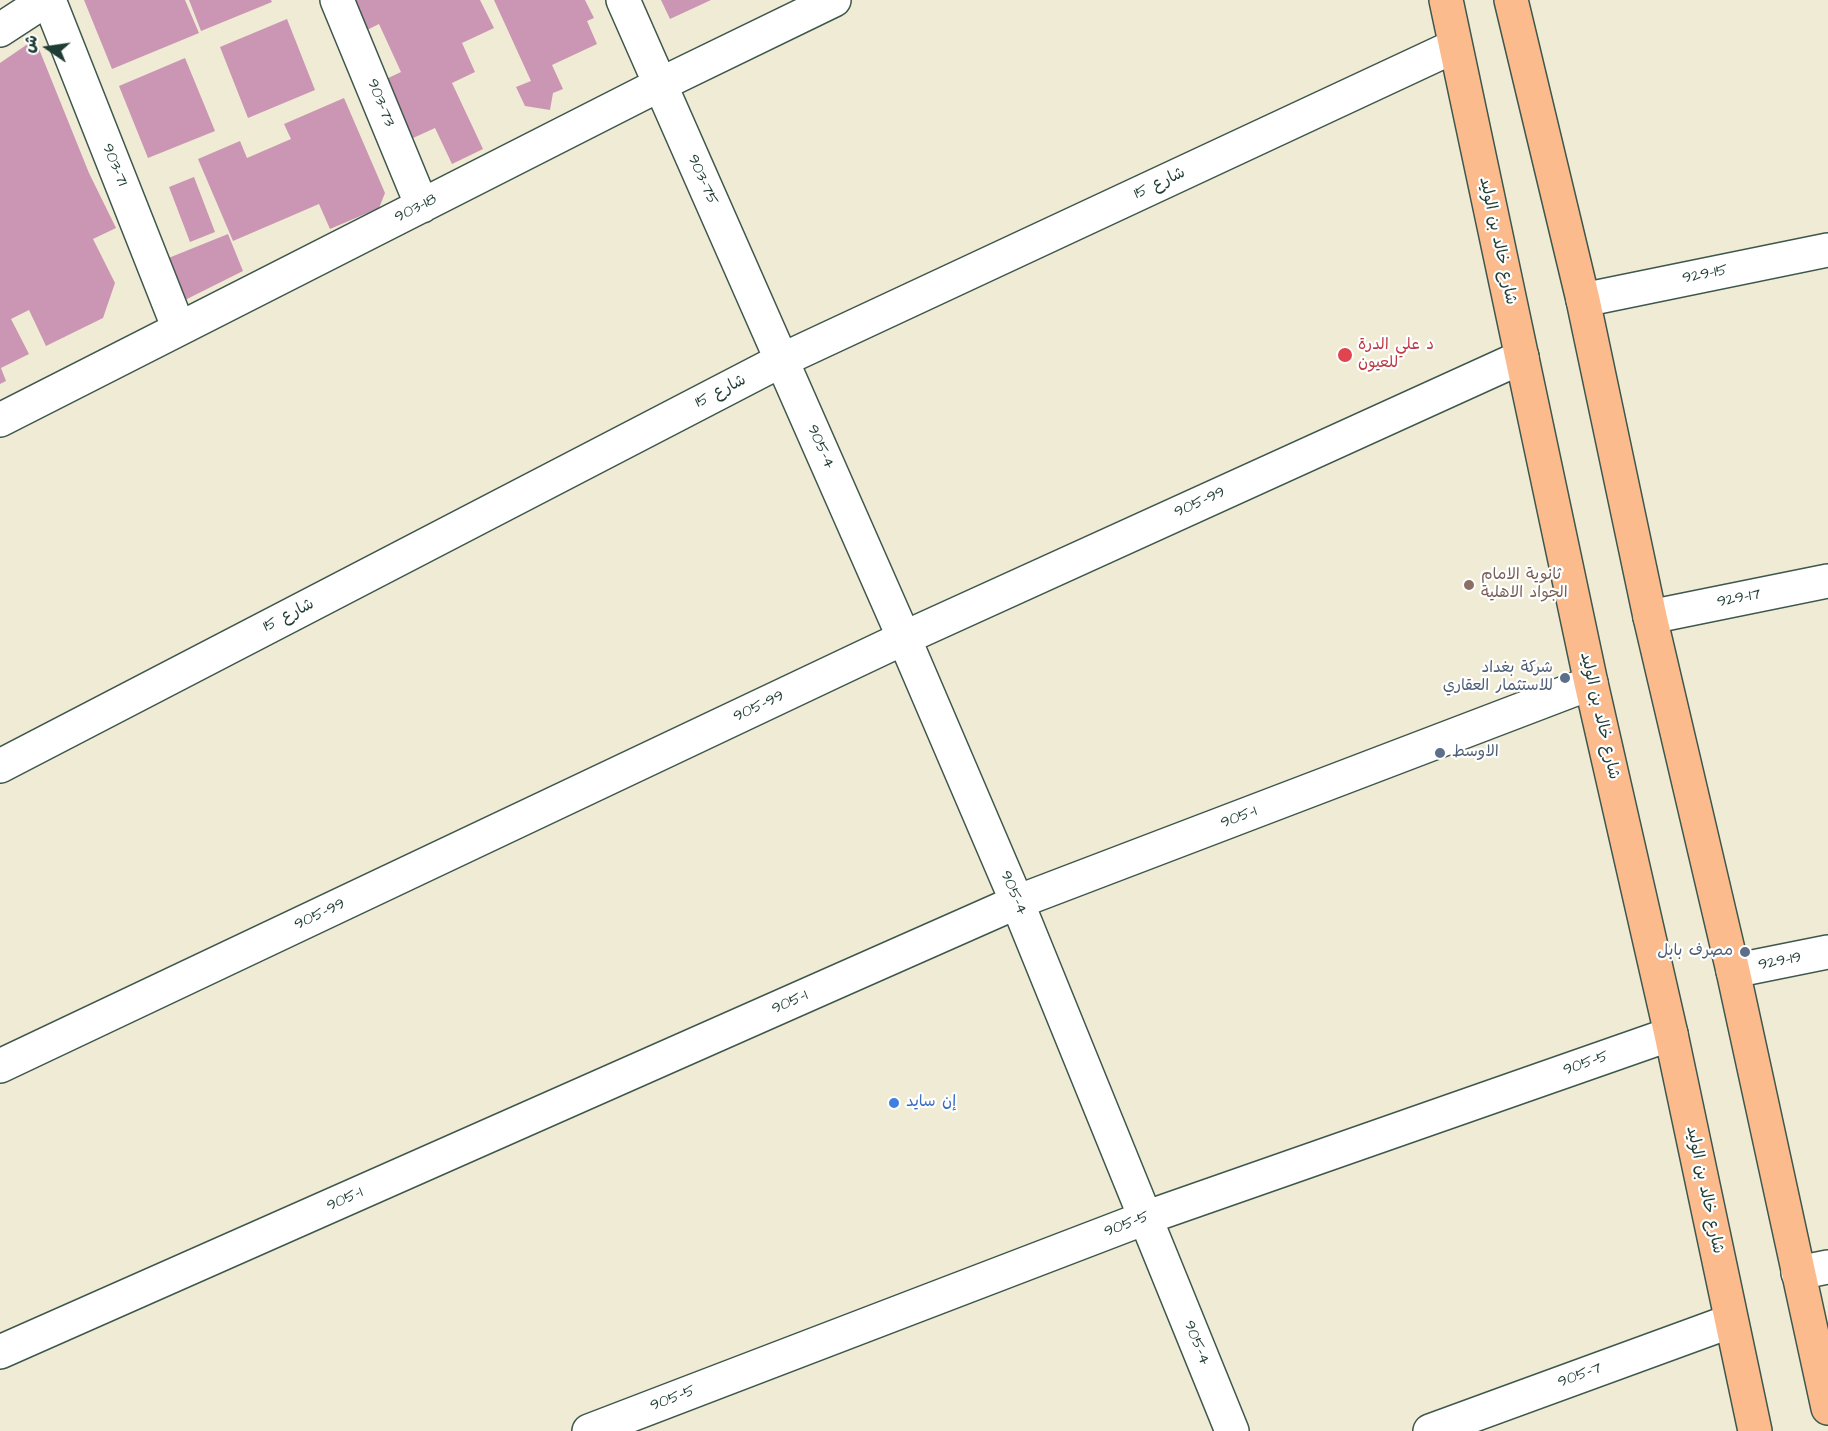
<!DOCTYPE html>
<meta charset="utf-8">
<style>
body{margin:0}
#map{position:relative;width:1828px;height:1431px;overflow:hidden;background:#f0ebd4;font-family:"Architects Daughter","Playpen Sans Arabic",sans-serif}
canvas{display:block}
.north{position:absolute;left:18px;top:18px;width:60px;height:60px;-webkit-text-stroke:4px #fff;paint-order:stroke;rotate:283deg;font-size:16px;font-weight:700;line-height:24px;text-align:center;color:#1f3d34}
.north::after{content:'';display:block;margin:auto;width:21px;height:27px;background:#1f3d34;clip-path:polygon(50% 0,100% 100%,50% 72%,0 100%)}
</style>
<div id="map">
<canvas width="1828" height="1431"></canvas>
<div class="north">ش</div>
</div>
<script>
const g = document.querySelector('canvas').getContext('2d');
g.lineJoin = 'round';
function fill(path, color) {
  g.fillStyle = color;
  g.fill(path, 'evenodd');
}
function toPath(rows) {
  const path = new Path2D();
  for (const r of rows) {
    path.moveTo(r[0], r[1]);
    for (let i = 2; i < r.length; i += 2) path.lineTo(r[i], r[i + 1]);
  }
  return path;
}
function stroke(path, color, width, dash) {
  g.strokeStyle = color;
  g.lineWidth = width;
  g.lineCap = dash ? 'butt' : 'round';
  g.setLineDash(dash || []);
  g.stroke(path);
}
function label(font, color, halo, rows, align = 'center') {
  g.font = font + ' "Architects Daughter","Playpen Sans Arabic",sans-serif';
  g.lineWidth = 4.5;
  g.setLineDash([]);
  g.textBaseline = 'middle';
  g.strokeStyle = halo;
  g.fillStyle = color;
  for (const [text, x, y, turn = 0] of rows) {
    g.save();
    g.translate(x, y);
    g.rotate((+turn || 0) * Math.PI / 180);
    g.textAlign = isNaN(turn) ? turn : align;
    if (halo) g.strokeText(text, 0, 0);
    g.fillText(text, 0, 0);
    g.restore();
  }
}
const building = toPath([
 [84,0,185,0,199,33,112,69],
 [189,0,271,0,272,2,201,31],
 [353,0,480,0,494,28,462,43,475,72,452,83,483,149,452,164,435,128,411,139,384,80,401,72,379,24,367,30],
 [494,0,585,0,594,18,587,21,597,44,552,65,563,89,553,93,550,110,525,106,516,87,531,81],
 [661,0,711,0,670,19],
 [287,19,315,90,248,118,220,47],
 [35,39,89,173,116,228,93,239,115,283,103,318,46,346,29,310,11,319,29,354,1,368,6,381,0,384,0,63],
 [185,58,215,131,148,158,119,86],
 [344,98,385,193,379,208,330,229,319,204,233,241,198,159,240,141,247,158,291,139,284,124],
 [194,177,215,232,190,242,169,187],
 [228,234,243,271,183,301,166,259]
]);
const minor = toPath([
 [49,0,179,329],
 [337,0,422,206],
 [623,0,904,638,1017,902,1232,1431],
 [0,30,46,0],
 [1583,300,1828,250],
 [0,420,659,85,834,0],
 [1650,617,1828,581],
 [0,766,782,360,1455,46],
 [1733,971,1828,952],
 [0,1066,904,638,1522,357],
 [1798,1273,1828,1267],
 [0,1352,1017,902,1591,683],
 [589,1431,1145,1218,1671,1034],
 [1430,1431,1731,1321]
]);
const major = toPath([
 [1446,0,1591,683,1671,1034,1755,1431],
 [1511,0,1583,300,1650,617,1733,971,1828,1408]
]);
const markers = [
 [1345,355,8,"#e0444e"],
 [1469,585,6,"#8d6e63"],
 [1565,678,6,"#5c6f8a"],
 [1440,753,6,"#5c6f8a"],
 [1745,952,6,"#5c6f8a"],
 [894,1103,6,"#3f7fe0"]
];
const streetNames = [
 ["903-73",380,103,68],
 ["903-71",114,165,68],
 ["903-75",702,180,66],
 ["شارع 15",1160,184,-25],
 ["903-18",416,209,-27],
 ["شارع خالد بن الوليد",1497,241,78],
 ["929-15",1705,275,-11],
 ["شارع 15",721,392,-27],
 ["905-4",820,447,66],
 ["905-99",1200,503,-24],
 ["929-17",1739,599,-11],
 ["شارع 15",289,616,-27],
 ["905-99",759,707,-25],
 ["شارع خالد بن الوليد",1599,716,77],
 ["905-1",1239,818,-21],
 ["905-4",1013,893,67],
 ["905-99",320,915,-25],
 ["929-19",1780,962,-11],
 ["905-1",790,1003,-24],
 ["905-5",1586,1064,-19],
 ["شارع خالد بن الوليد",1704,1190,78],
 ["905-1",345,1200,-24],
 ["905-5",1127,1225,-21],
 ["905-4",1196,1343,68],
 ["905-7",1580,1376,-20],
 ["905-5",673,1399,-21]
];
const healthNames = [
 ["د علي الدرة",1358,346],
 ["للعيون",1358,364]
];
const educationNames = [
 ["ثانوية الامام",1481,576],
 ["الجواد الاهلية",1481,594]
];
const serviceNames = [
 ["شركة بغداد",1553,669],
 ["للاستثمار العقاري",1553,687],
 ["الاوسط",1452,753,"left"],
 ["مصرف بابل",1733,952]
];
const shopNames = [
 ["إن سايد",906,1103]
];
fill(building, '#cb96b4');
stroke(minor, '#3e574c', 36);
stroke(major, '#3e574c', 36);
stroke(minor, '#fff', 33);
stroke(major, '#fbbb8d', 33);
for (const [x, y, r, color] of markers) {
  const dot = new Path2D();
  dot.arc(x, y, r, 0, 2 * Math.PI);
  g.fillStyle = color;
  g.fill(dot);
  stroke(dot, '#fff', 2);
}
label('16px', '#1f3d34', '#fff', streetNames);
label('16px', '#be3a42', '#fff', healthNames, 'left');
label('16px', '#785e54', '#fff', educationNames, 'left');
label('16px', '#4e5e75', '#fff', serviceNames, 'right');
label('16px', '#366cbe', '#fff', shopNames, 'left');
</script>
